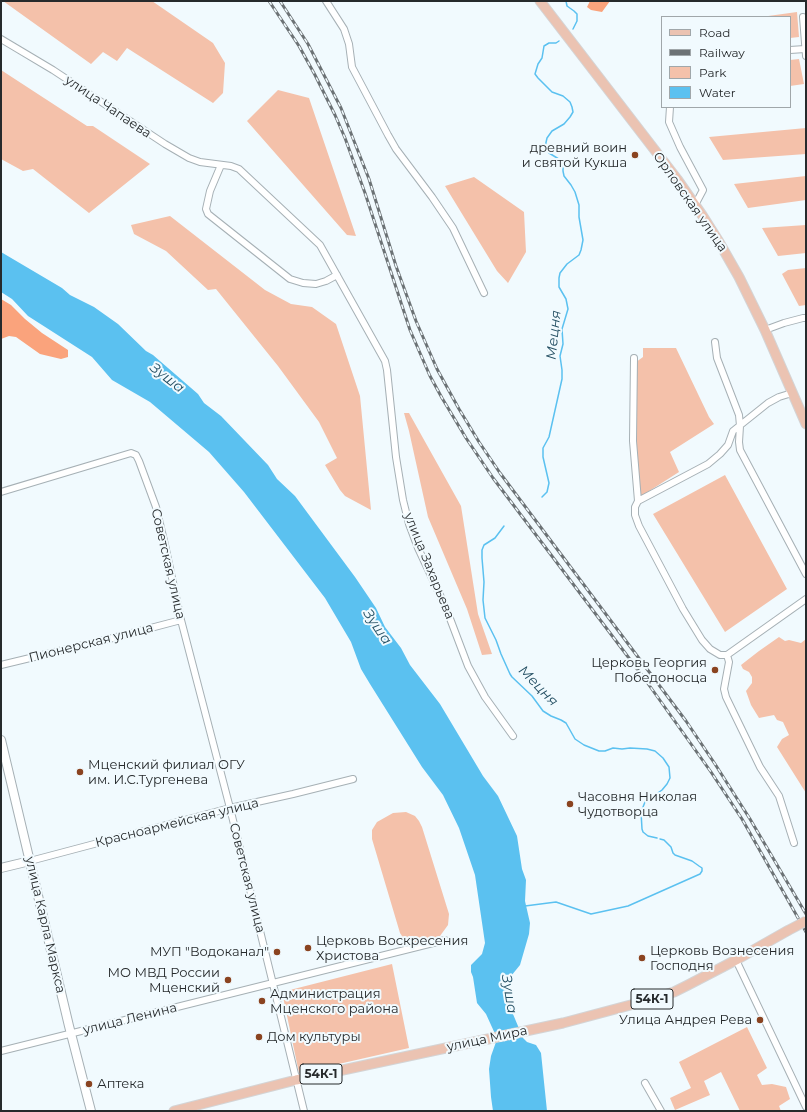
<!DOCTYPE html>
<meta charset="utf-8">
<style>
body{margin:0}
#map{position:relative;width:807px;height:1112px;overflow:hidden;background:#f1fafe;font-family:Montserrat,sans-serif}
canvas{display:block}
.frame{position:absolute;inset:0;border:2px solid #262a2c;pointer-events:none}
.legend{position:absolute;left:661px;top:16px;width:130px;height:92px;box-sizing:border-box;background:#f1fafe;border:1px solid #a0a7aa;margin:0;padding:5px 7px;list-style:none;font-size:12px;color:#262a2c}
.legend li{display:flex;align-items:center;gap:8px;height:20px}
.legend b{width:20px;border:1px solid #a0a7aa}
</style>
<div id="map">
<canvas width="807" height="1112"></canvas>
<div class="frame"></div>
<ul class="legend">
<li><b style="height:5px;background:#ebc3b2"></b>Road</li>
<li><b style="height:5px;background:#6c7275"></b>Railway</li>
<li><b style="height:11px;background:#f4c1aa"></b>Park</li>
<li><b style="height:11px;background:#5bc1f0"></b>Water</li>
</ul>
</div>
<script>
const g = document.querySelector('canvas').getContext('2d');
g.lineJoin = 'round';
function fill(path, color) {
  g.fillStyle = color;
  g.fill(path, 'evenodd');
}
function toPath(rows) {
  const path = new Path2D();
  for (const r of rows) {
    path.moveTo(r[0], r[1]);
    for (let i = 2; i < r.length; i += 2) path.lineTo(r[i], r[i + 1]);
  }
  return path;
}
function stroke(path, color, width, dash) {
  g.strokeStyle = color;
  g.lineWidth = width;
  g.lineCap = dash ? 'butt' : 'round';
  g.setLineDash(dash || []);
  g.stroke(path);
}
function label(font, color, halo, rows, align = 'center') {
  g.font = font + ' Montserrat,sans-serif';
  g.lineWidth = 4;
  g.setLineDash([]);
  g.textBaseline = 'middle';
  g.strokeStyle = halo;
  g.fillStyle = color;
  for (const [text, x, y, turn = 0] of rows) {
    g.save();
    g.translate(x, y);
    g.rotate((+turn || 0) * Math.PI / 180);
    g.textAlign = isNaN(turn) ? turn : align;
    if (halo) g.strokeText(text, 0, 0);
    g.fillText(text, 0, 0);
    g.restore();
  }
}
const green = toPath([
 [3,1,152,1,213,43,225,63,223,93,213,103,127,48,117,61,103,52,91,64],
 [797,12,799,37,790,38,790,17,761,17],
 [799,59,804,84,790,86,790,60],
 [1,70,87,126,93,126,150,164,89,213,33,169,23,171,1,159],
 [278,90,309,98,356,236,347,235,247,121],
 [806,128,806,154,723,160,709,137],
 [806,176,806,200,748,208,734,184],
 [474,177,524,212,526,252,508,283,497,271,445,186],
 [170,216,265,290,291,304,312,307,336,324,360,396,371,510,345,496,340,490,325,465,337,458,319,422,278,366,216,289,208,290,166,251,134,234,131,225],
 [806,225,806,253,778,256,762,228],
 [806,268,806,305,799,306,782,274,788,270],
 [643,348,676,348,709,417,714,424,670,452,679,472,635,500,630,443,632,365,643,357],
 [404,413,409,413,461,506,478,614,492,654,482,655,467,609,428,517,409,431],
 [725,475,787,589,725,632,653,514],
 [779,637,785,641,789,640,801,643,806,639,806,793,777,747,782,739,789,735,783,722,777,720,774,715,759,718,751,705,746,691,752,683,752,677,749,672,743,669,741,665,759,651],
 [406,812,415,816,419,821,422,827,449,914,448,925,440,936,435,939,420,943,414,944,409,942,404,939,400,933,372,839,372,830,377,822,393,813],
 [392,964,409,1048,299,1073,282,992],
 [747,1027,767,1068,757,1075,762,1085,772,1084,786,1087,790,1099,779,1106,781,1111,740,1111,721,1072,704,1081,710,1095,675,1110,670,1098,691,1088,679,1062]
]);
const forest = toPath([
 [590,1,610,1,602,12,591,10,587,7],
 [1,299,11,305,25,319,42,333,68,350,68,357,61,359,40,354,16,337,9,336,1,339]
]);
const water = toPath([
 [1,252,62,288,70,295,94,307,118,324,146,351,153,355,198,394,204,403,221,416,268,465,277,479,295,496,355,577,376,608,385,627,401,648,410,665,440,704,483,776,498,796,517,836,522,869,526,880,525,901,530,923,529,934,520,965,507,981,505,995,523,1038,527,1042,536,1045,541,1053,547,1111,493,1111,491,1097,489,1069,491,1056,496,1042,496,1036,486,1014,477,1003,473,977,471,972,471,965,482,954,485,943,475,875,459,828,443,795,422,767,370,684,361,669,351,642,325,598,244,492,209,452,150,402,112,380,92,357,28,316,12,299,1,292]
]);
const stream = toPath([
 [566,1,567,6,574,11,577,14,577,21,573,29],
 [542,497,547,492,549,483,543,457,543,448,549,437,562,379,562,370,560,356,563,344,562,329,568,309,566,299,559,287,559,278,560,273,567,264,579,255,581,250,583,240,579,217,579,205,575,192,571,185,564,176,563,171,563,165,562,161,549,153,545,147,547,138,552,131,564,124,570,117,573,112,572,107,570,102,563,96,552,92,538,78,535,74,538,64,542,58,544,46,549,43,556,43,559,41],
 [504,526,495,538,484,545,482,550,482,558,484,582,483,600,485,618,496,640,501,654,510,674,512,677,532,696,543,711,551,716,561,720,566,723,575,739,584,745,599,751,605,751,613,748,622,749,630,748,647,749,655,751,663,758,669,767,670,778,667,784,662,790,645,802,641,812,642,829,643,832,648,836,657,838],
 [525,906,556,902,591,914,628,906,700,874,702,871,702,868,699,866,692,861,675,855,673,853,671,847,664,840,660,839]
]);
const street = toPath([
 [326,1,344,29,349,44,352,67,388,135,396,149,432,197,453,228,484,293],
 [803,17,806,56],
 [1,39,53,70,165,144,189,158,200,162,231,166,239,169,320,245,385,361,387,370,396,457,403,500,409,524,418,548,446,608,468,666,485,697,513,736],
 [790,50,805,49],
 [670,107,669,122,680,147,703,190,695,205],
 [221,165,210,191,206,209,208,214,290,279,303,283,316,284,326,281,337,275],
 [765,330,784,323,803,318,806,318],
 [715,342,717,358,739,415,740,426,739,442,740,450,806,574],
 [634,358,633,441,638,501,635,507,635,515,639,526,683,609,702,640,710,649,720,655,727,655],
 [1,492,131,453,136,455,139,461,156,507,165,545,181,620,230,808,304,1111],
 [638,501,708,464,720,454,728,445,733,431,768,403,779,397,792,393],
 [727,655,729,662,724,689,726,697,760,767,779,796,794,843],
 [727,655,806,599],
 [1,665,109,639,181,620],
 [30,861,230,808,293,794,353,779],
 [736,960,806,1107],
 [1,1051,445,940],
 [645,1083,661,1111]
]);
const secondary = toPath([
 [1,740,69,1026,91,1111],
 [1,868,30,861]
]);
const primary = toPath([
 [540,1,677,179,702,215,719,242,739,277,765,330,806,424],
 [174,1111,296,1080,563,1023,638,1003,674,992,688,985,736,960,787,931]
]);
const rail = toPath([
 [269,1,299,46,315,75,335,115,345,138,365,193,410,330,430,376,442,398,466,438,493,478,644,678,711,772,742,819,806,932],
 [280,1,308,44,341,108,369,179,396,266,416,321,437,369,459,409,479,442,500,473,686,721,715,764,750,819,806,914]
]);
const primaryBridge = toPath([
 [787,931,806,921]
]);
const markers = [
 [635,155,4,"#8a4320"],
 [715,670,4,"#8a4320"],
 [80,772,4,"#8a4320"],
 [570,804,4,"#8a4320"],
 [308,948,4,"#8a4320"],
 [277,952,4,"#8a4320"],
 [642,958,4,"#8a4320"],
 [228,980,4,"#8a4320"],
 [262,1001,4,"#8a4320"],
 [760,1020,4,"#8a4320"],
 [259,1037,4,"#8a4320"],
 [89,1084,4,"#8a4320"]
];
const shields = [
 [652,999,42],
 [321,1074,42]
];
const shieldNames = [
 ["54К-1",652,999],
 ["54К-1",321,1074]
];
const streetNames = [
 ["улица Чапаева",108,107,34],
 ["Орловская улица",690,202,55],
 ["Советская улица",168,564,77],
 ["улица Захарьева",429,566,68],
 ["Пионерская улица",91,643,-14],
 ["Красноармейская улица",177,823,-14],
 ["Советская улица",247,878,76],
 ["улица Карла Маркса",45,925,77],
 ["улица Ленина",130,1019,-14],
 ["улица Мира",487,1039,-12]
];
const poiNames = [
 ["древний воин",627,148,"right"],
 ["и святой Кукша",627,163,"right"],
 ["Церковь Георгия",707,663,"right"],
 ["Победоносца",707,678,"right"],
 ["Мценский филиал ОГУ",88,765],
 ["им. И.С.Тургенева",88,780],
 ["Часовня Николая",578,797],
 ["Чудотворца",578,812],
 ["Церковь Воскресения",316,941],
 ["Христова",316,956],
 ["Церковь Вознесения",650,951],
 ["Господня",650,966],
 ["МУП \"Водоканал\"",269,952,"right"],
 ["МО МВД России",220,973,"right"],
 ["Мценский",220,988,"right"],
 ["Администрация",270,994],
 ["Мценского района",270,1009],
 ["Улица Андрея Рева",752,1020,"right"],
 ["Дом культуры",267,1037],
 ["Аптека",97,1084]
];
const waterNames = [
 ["Мецня",554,335,-84],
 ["Зуша",167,378,38],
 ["Зуша",377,627,56],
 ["Мецня",538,686,46],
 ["Зуша",509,994,81]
];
fill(green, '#f4c1aa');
fill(forest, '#faa37c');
fill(water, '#5bc1f0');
stroke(stream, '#5bc1f0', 1.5);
stroke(street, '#a6b0b5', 8);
stroke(secondary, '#a6b0b5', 10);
stroke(primary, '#d4d4d5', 11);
stroke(street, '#fff', 6);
stroke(secondary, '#fff', 8);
stroke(primary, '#ebc3b2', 9);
stroke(rail, '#6c7275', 3);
stroke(rail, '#f1fafe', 1.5, [4.5]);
stroke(primaryBridge, '#d4d4d5', 11, []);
stroke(primaryBridge, '#ebc3b2', 9);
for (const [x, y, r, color] of markers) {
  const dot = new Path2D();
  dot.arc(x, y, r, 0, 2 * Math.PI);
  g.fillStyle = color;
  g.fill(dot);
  stroke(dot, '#f1fafe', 1.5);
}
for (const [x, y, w] of shields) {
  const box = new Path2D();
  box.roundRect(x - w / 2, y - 10, w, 20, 3);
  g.fillStyle = '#f1fafe';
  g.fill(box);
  stroke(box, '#262a2c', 1);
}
label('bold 12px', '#262a2c', null, shieldNames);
label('13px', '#262a2c', '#f1fafe', streetNames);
label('13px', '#262a2c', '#f1fafe', poiNames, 'left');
label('italic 14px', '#234e62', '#f1fafe', waterNames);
</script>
